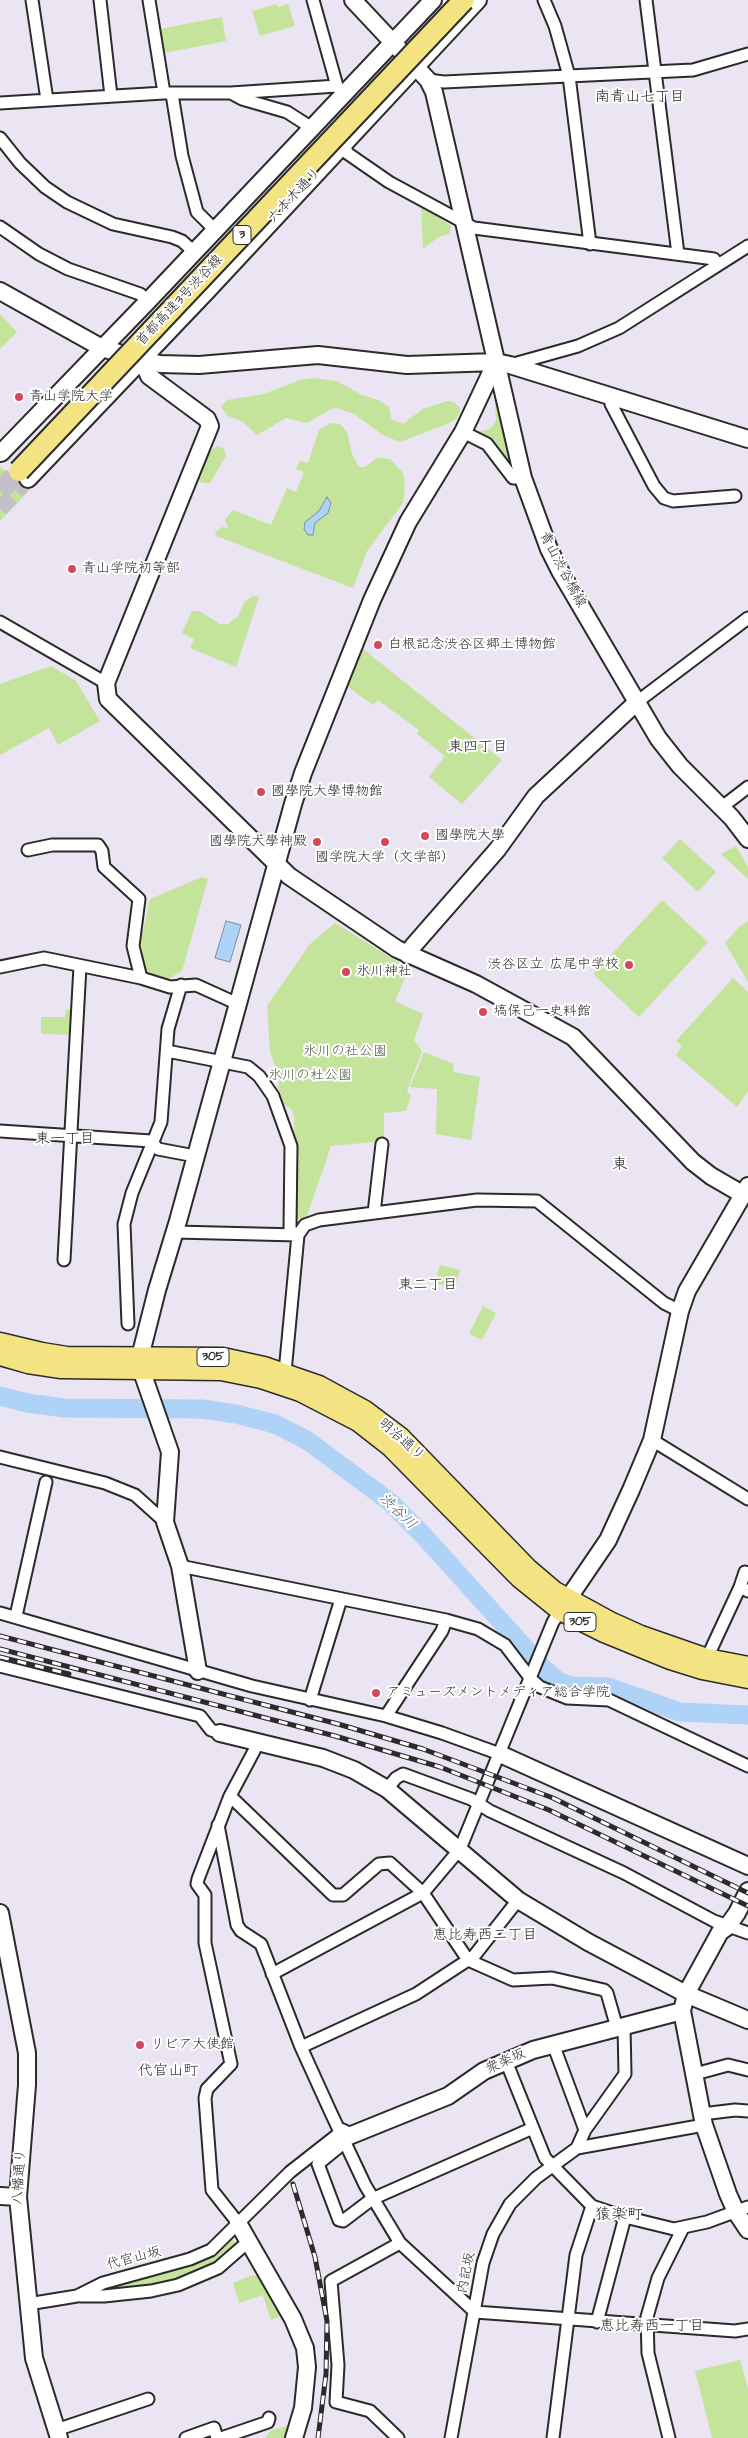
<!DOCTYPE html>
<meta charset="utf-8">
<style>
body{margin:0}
canvas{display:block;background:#ebe4f2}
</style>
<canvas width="748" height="2438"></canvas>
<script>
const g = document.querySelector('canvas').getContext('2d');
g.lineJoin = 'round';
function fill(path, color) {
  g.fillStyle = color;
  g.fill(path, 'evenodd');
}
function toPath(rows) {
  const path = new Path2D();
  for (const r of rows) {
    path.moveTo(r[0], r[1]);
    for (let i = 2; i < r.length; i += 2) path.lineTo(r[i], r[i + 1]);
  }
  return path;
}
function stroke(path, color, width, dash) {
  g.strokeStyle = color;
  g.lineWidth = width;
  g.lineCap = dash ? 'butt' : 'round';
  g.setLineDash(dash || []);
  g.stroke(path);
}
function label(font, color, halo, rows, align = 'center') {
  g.font = font + ' "Architects Daughter","Klee One",sans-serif';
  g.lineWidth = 4;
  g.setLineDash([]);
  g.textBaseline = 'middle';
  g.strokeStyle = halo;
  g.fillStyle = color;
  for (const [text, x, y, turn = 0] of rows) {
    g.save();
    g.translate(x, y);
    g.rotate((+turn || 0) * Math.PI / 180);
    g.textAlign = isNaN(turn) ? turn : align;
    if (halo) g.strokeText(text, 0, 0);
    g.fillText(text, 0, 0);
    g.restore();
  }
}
const green = toPath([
 [277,4,278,7,288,4,295,26,260,36,252,11],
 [222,17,226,41,164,53,160,29],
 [421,206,451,226,450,233,437,238,423,249],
 [0,314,17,332,0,349],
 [313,378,337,381,362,395,378,400,389,407,391,419,403,424,423,409,447,401,454,402,460,408,460,412,456,419,447,424,400,442,383,435,354,414,337,408,331,409,307,423,286,418,257,435,242,421,228,416,221,407,227,400,264,394,300,380],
 [495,402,510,462,506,464,479,432,491,428,496,421],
 [331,423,340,424,347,432,352,454,359,467,365,467,377,458,390,459,403,473,405,486,403,503,367,551,353,588,216,536,215,533,222,527,228,528,225,520,233,510,271,525,287,488,296,492,304,472,296,469,300,461,308,463,319,430],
 [217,446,224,448,226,456,210,483,202,483,198,479,200,472,209,452],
 [0,466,28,492,0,521],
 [253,596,259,597,236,667,190,648,194,639,182,633,192,611,200,611,219,624,228,624,238,616,244,602],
 [363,649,502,760,462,804,429,777,445,756,417,734,419,730,378,700,373,705,348,687],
 [51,666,76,681,100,721,58,745,49,728,0,755,0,684],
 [680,839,716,872,698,892,662,858],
 [736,846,748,867,748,879,721,854],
 [202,877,208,879,182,971,168,979,145,972,141,941,150,899],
 [662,900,708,942,639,1017,593,974],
 [748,921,748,982,725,943,738,928],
 [335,923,409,969,395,1001,423,1014,414,1040,422,1051,407,1091,411,1096,406,1111,384,1113,384,1141,331,1146,306,1219,295,1218,294,1116,292,1110,284,1104,278,1086,280,1079,270,1052,267,1006,310,944],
 [733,978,748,992,748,1091,737,1107,676,1055,682,1046,676,1041],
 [66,1010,74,1010,74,1035,41,1034,41,1017,65,1017],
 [424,1052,454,1064,453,1072,480,1077,471,1140,436,1134,437,1089,410,1087],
 [440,1265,460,1270,455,1288,435,1283],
 [483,1306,496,1313,482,1340,469,1334],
 [232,2238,237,2246,208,2269,164,2285,104,2292,103,2287,222,2246],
 [252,2275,259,2277,280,2314,278,2317,271,2320,263,2295,239,2303,233,2283],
 [740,2360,748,2388,748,2438,712,2438,695,2371],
 [292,2425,287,2438,265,2438,272,2430]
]);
const water = toPath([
 [327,497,331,503,328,513,315,523,313,535,308,535,304,529,305,522,319,511,327,497],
 [226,921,241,925,230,962,215,958,226,921]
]);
const river = toPath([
 [0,1396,27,1403,65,1408,202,1409,236,1414,275,1424,308,1441,390,1502,422,1534,545,1670,558,1681,571,1686,608,1687,680,1712,748,1715]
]);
const secondaryTunnel = toPath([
 [0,509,28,479]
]);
const highwayTunnel = toPath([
 [0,491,19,471]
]);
const street = toPath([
 [32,0,47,100],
 [100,0,111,96],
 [149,0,164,93],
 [313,0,337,86],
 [544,0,555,26,569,76,590,244],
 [646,0,678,254],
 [428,80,444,82,693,70,748,54],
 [231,93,242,99,287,112,312,128],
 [172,94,182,156,197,212,215,230],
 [0,103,164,93,231,93,337,86,344,94],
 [0,138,20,163,45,187,67,202,113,224,172,237,182,241,194,252],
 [344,142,347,153,389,182,474,228,699,257,714,259,717,264],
 [0,227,39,254,68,269,140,294,148,301],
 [510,365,578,346,619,328,748,246],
 [612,396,611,404,654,486,664,498,673,501,735,496],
 [463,432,487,444,513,478,523,478],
 [0,622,106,683],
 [637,702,748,618],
 [722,807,748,787],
 [28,850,52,845,98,845,102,851,104,867,139,899,133,946,141,978],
 [0,967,44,958,141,978,170,987,196,985,238,1004],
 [167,1051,248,1067,259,1076,273,1096,291,1146,290,1228,293,1235],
 [0,1131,151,1141,158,1149,195,1156],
 [374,1213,382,1144],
 [175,1232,298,1235],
 [64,1260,80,966],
 [128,1324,124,1224,132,1193,161,1122,168,1029,181,985],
 [285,1372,298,1235,305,1225,319,1220,477,1200,537,1201,664,1303,680,1311],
 [652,1440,748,1499],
 [0,1457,105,1483,135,1495,165,1522],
 [180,1566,446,1620,478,1629,505,1645,531,1679,540,1687,567,1698,609,1700,748,1766],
 [740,1587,745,1572],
 [0,1613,252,1686,386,1716,442,1733,500,1754],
 [16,1616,46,1482],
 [707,1658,740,1587,748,1591],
 [0,1666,200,1716,211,1730,220,1733],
 [310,1700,341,1599],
 [386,1716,442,1631,446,1620],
 [387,1789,396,1778,403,1774,471,1799,490,1811,624,1873,714,1921,748,1933],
 [230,1796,333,1895,343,1895,379,1864,390,1863,423,1893,468,1960,513,1980,552,1978,604,1990,607,1993,617,2028],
 [218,1825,237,1925,241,1931,261,1944,301,2047,331,2113,365,2185,400,2243,475,2312,735,2331,748,2329],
 [272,1974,423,1893,460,1849,553,1622,560,1611],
 [553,2044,585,2130],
 [301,2047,416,1994,468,1960,474,1956,518,1900],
 [506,2061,545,2158,592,2206,625,2217,674,2229,707,2222,748,2207],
 [695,2074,728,2065,748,2070],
 [702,2114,735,2110,748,2111],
 [345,2142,318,2164,339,2220,343,2221,372,2199,533,2128],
 [577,2148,585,2130,625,2074,624,2026],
 [238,2223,212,2190,205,2098,207,2089,231,2064,205,1943,205,1895,197,1884,198,1879,230,1796,254,1751,257,1742],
 [81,2296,104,2296,151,2291,178,2285,218,2268,249,2241],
 [28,2304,77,2296,103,2283,190,2259,211,2250,290,2172,341,2132],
 [597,2322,625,2217],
 [56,2430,148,2399],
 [186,2438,214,2428,217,2438],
 [221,2438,268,2422,269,2418],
 [398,2438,370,2411,336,2402,338,2365,331,2281,400,2243],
 [451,2438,483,2263,493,2234,510,2204,536,2178,577,2148,704,2125],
 [553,2438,576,2255,592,2206],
 [669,2438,648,2353,647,2317,658,2278,683,2228]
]);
const secondary = toPath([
 [353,0,428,80,434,92,523,478,549,549,560,571,658,738,680,766,732,818,748,839],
 [0,291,102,348,142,360,160,364,199,365,318,355,407,365,496,362,510,365,748,439],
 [142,360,149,376,207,419,210,426,106,683,108,699,289,876,397,949,476,984,573,1037,693,1162,711,1176,742,1194],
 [1,453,148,301,433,0],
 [28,479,207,291,478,0],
 [408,955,413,946,497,850,536,796,637,702],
 [561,1609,608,1540,631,1490,652,1440,680,1311,687,1291,748,1186],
 [198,1671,180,1566,165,1522,170,1452,141,1369,140,1357,157,1290,178,1221,293,804,303,773,372,600,408,522,463,432,496,362],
 [220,1733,323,1758,354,1770,387,1789,518,1900,588,1942,686,1994,748,2020],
 [500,1754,748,1866],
 [748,1891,737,1913,727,1927,720,1932,708,1954,686,1994,682,2011,704,2125,728,2194,736,2212,748,2230],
 [0,1913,27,2053,27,2085,18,2197,34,2358,59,2438],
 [341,2132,349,2136,448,2096,484,2071,533,2050,682,2011],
 [0,2196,18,2197],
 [238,2223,293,2319,305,2348,307,2367,303,2408,294,2438]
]);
const primary = toPath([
 [0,1342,42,1352,67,1356,223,1357,264,1366,319,1385,365,1410,401,1437,528,1568,555,1591,610,1621,641,1635,707,1658,748,1666],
 [0,1356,28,1364,61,1369,221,1371,261,1379,300,1392,358,1422,390,1447,519,1578,560,1611,604,1633,670,1660,702,1670,748,1679]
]);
const rail = toPath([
 [0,1636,338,1724,423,1749,553,1798,748,1893],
 [0,1649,335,1736,440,1767,549,1810,748,1906],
 [0,1657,69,1674],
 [293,2184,315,2257,327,2321,326,2374,318,2438]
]);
const highwayBridge = toPath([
 [19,471,464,0]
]);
const markers = [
 [19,397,5,"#d1495b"],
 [72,569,5,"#d1495b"],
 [378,645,5,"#d1495b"],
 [261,792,5,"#d1495b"],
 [425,836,5,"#d1495b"],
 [317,842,5,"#d1495b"],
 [385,842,5,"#d1495b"],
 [629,965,5,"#d1495b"],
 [346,972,5,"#d1495b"],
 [483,1012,5,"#d1495b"],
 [376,1693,5,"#d1495b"],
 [140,2045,5,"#d1495b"]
];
const shields = [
 [242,235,18],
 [213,1357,32],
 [580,1622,32]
];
const shieldNames = [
 ["3",242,235],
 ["305",213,1357],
 ["305",580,1622]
];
const streetNames = [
 ["六本木通り",295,196,-47],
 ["首都高速3号渋谷線",180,301,-47],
 ["青山渋谷橋線",562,570,62],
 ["明治通り",401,1440,41],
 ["衆楽坂",506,2062,-24],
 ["八幡通り",20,2177,-86],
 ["代官山坂",134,2259,-15],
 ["内記坂",467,2273,-78]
];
const poiNames = [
 ["青山学院大学",29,397],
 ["青山学院初等部",82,569],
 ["白根記念渋谷区郷土博物館",388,645],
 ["國學院大學博物館",271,792],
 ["國學院大學",435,836],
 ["國學院大學神殿",307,842,"right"],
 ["國学院大学（文学部）",385,858,"center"],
 ["渋谷区立 広尾中学校",619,965,"right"],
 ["氷川神社",356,972],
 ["塙保己一史料館",493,1012],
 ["アミューズメントメディア総合学院",386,1693],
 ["リビア大使館",150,2045]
];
const parkNames = [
 ["氷川の社公園",345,1052],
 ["氷川の杜公園",310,1076]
];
const neighbourhoodNames = [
 ["南青山七丁目",640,98],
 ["東四丁目",478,748],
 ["東一丁目",65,1140],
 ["東二丁目",428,1286],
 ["恵比寿西二丁目",485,1936],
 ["代官山町",168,2072],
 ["恵比寿西一丁目",652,2327]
];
const waterNames = [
 ["渋谷川",397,1512,44]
];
const quarterNames = [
 ["東",620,1166],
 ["猿楽町",619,2216]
];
fill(green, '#c4e39b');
fill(water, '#afd2f7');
stroke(water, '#7a8fa5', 1);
stroke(river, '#afd2f7', 19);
stroke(secondaryTunnel, '#c5bfca', 16, [16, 8]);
stroke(highwayTunnel, '#c5bfca', 20, [20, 10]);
stroke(street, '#2b2b2b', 15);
stroke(secondary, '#2b2b2b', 20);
stroke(primary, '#2b2b2b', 21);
stroke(street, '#fff', 11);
stroke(secondary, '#fff', 16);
stroke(primary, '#f4e382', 18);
stroke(rail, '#2b2b2b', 5);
stroke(rail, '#fff', 3, [9]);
stroke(highwayBridge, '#2b2b2b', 24, []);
stroke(highwayBridge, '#f4e382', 20);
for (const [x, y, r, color] of markers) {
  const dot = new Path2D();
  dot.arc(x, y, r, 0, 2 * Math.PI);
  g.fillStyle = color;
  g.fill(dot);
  stroke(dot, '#fff', 2);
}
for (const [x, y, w] of shields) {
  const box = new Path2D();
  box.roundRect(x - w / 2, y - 9.5, w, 19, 4);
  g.fillStyle = '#fff';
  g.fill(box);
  stroke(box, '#2b2b2b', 1);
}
label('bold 12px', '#2b2b2b', null, shieldNames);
label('14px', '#2b2b2b', '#fff', streetNames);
label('14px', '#2b2b2b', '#fff', poiNames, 'left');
label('14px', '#515947', '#fff', parkNames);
label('15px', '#2b2b2b', '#fff', neighbourhoodNames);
label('italic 15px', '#535d68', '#fff', waterNames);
label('16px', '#2b2b2b', '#fff', quarterNames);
</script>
